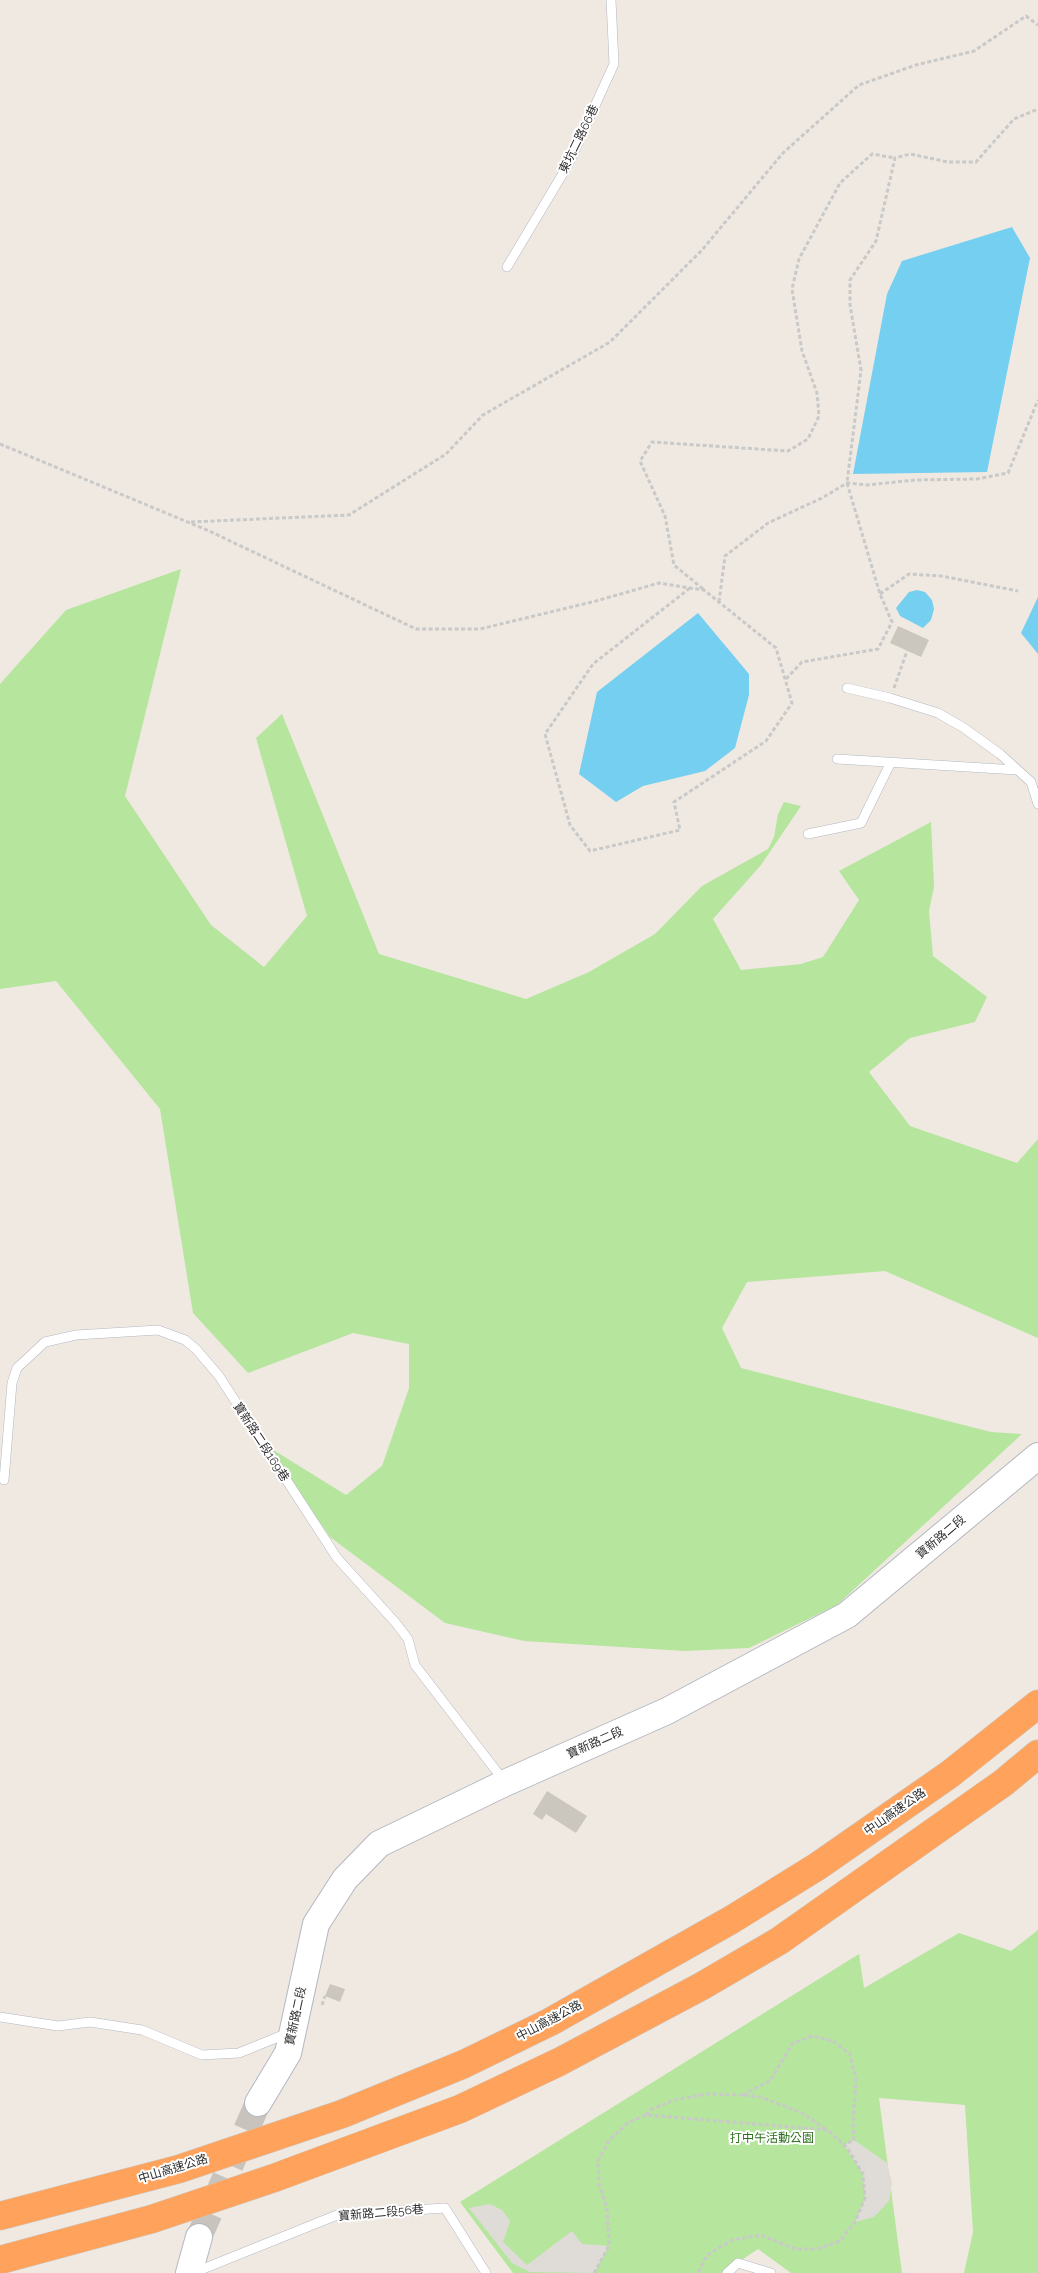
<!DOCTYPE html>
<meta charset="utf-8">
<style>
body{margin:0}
canvas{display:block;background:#efe9e1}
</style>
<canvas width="1038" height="2273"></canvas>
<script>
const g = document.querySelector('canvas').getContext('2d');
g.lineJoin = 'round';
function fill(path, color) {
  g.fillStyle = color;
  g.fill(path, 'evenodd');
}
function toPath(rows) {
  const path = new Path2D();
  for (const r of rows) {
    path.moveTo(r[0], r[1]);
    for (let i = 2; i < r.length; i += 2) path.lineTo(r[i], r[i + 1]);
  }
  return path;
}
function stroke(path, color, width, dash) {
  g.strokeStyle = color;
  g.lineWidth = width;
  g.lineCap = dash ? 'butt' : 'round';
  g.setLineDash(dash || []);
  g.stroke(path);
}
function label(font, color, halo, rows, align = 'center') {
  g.font = font + ' Raleway,"Noto Sans TC",sans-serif';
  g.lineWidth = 4;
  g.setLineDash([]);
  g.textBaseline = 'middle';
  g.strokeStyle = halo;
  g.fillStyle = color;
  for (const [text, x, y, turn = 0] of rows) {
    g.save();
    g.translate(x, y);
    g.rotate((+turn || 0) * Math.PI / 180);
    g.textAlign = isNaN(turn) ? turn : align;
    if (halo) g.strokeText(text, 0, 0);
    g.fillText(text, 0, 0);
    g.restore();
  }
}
const green = toPath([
 [181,569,125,796,211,925,264,967,307,916,256,738,282,714,379,954,526,999,589,972,655,934,702,886,768,849,774,837,778,814,784,802,801,806,761,865,713,919,741,970,801,964,823,957,859,900,839,871,931,822,934,887,929,911,933,956,987,997,975,1022,910,1038,869,1072,910,1126,1017,1163,1038,1139,1038,1338,885,1271,747,1282,722,1328,741,1368,991,1432,1022,1434,837,1605,749,1648,685,1651,524,1641,445,1623,330,1537,267,1446,346,1495,382,1466,409,1388,409,1344,353,1333,248,1373,193,1313,160,1109,56,981,0,989,0,684,66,610],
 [1038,1930,1038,2273,964,2273,973,2232,965,2105,879,2098,902,2273,791,2273,758,2249,722,2273,513,2273,460,2202,859,1954,864,1988,959,1933,1011,1951]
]);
const plaza = toPath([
 [854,2140,887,2163,892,2182,889,2201,874,2217,855,2222,865,2198,863,2174,844,2145],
 [490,2204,502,2210,510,2221,503,2242,527,2265,572,2231,582,2244,609,2246,594,2273,530,2272,512,2263,469,2208]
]);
const water = toPath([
 [1012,227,1030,258,987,472,853,474,887,294,902,261],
 [917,590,925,592,932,600,934,609,931,620,923,628,900,616,896,608,909,592],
 [1038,597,1038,654,1021,633],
 [698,613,749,674,749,695,735,748,705,771,643,786,616,802,579,774,597,692]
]);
const building = toPath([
 [898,626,929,640,921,657,890,643],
 [547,1791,587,1816,576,1833,546,1814,542,1820,533,1814],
 [330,1984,345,1989,340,2002,325,1996]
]);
const secondaryTunnel = toPath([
 [199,2237,258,2103]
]);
const path = toPath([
 [0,444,207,530,416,629,480,629,596,601,659,583,690,588,704,590,776,648,792,703,766,741,674,802,680,830,590,851,570,825,545,734,593,664,690,588],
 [191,522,349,515,446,454,483,415,610,342,702,250,783,153,859,85,916,65,974,51,1026,16,1038,25],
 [703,589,674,565,665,516,640,461,652,442,788,451,808,439,819,416,817,393,802,351,792,289,799,259,840,183,872,154,895,158],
 [880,594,909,574,941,576,1018,591],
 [719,602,725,556,768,523,822,498,847,483,867,485,915,480,977,479,1008,473,1038,400],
 [786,679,802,662,878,649,892,622,880,594,847,483,861,370,850,305,850,280,876,241,895,158,910,154,948,162,976,162,1014,119,1038,109],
 [894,688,907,651],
 [322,2005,325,1996],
 [743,2095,771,2080,792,2044,812,2036,833,2041,850,2054,856,2080,853,2120,854,2140,844,2145],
 [646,2115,652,2109,675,2100,706,2094,743,2095,761,2097,802,2113,827,2130],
 [594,2273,609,2246,607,2208,599,2184,598,2161,609,2140,629,2122,646,2115,828,2130,848,2149,863,2174,865,2198,855,2222,840,2241,817,2249,796,2249,760,2235,732,2240,707,2255,698,2273]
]);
const lane = toPath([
 [507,267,568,165,614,64,611,0],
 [847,688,890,698,938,713,964,728,1000,754,1031,782,1038,804],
 [837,759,1017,770],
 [808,834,861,823,891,762],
 [4,1480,12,1383,17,1368,45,1342,76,1335,158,1330,185,1340,196,1349,219,1376,337,1558,395,1622,408,1639,415,1665,504,1781],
 [0,2017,58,2026,90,2022,142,2030,202,2055,239,2053,288,2033],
 [193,2273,337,2215,445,2208,486,2273],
 [727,2273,738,2263,771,2273]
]);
const secondary = toPath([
 [258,2103,288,2053,316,1924,345,1879,379,1844,505,1783,667,1711,847,1615,1038,1456],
 [189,2273,199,2237]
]);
const highway = toPath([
 [0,2216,179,2169,342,2114,464,2064,550,2022,731,1920,818,1866,950,1774,1038,1704],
 [0,2260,152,2219,274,2178,460,2109,559,2062,702,1986,779,1941,1003,1783,1038,1754]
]);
const streetNames = [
 ["東坑二路66巷",579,139,-64],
 ["寶新路二段169巷",261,1442,57],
 ["寶新路二段",941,1537,-40],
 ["寶新路二段",595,1743,-24],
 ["中山高速公路",895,1812,-35],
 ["寶新路二段",296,2016,-78],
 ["中山高速公路",549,2021,-28],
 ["中山高速公路",173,2169,-17],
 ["寶新路二段56巷",381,2213,-5]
];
const parkNames = [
 ["打中午活動公園",772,2138]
];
fill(green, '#b6e59e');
fill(plaza, '#dfdcd8');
fill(water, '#75cff0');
fill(building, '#cbc7bf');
stroke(secondaryTunnel, '#c8c4bd', 26, [26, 13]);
stroke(lane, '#b4b7c1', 10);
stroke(secondary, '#b4b7c1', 28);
stroke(highway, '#c9c9c9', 29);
stroke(path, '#c9c9c9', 3, [4, 2.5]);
stroke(lane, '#fff', 9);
stroke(secondary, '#fff', 26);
stroke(highway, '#ffa35c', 28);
label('12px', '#2e2e2e', '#fff', streetNames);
label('12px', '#2c6e1b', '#fff', parkNames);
</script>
